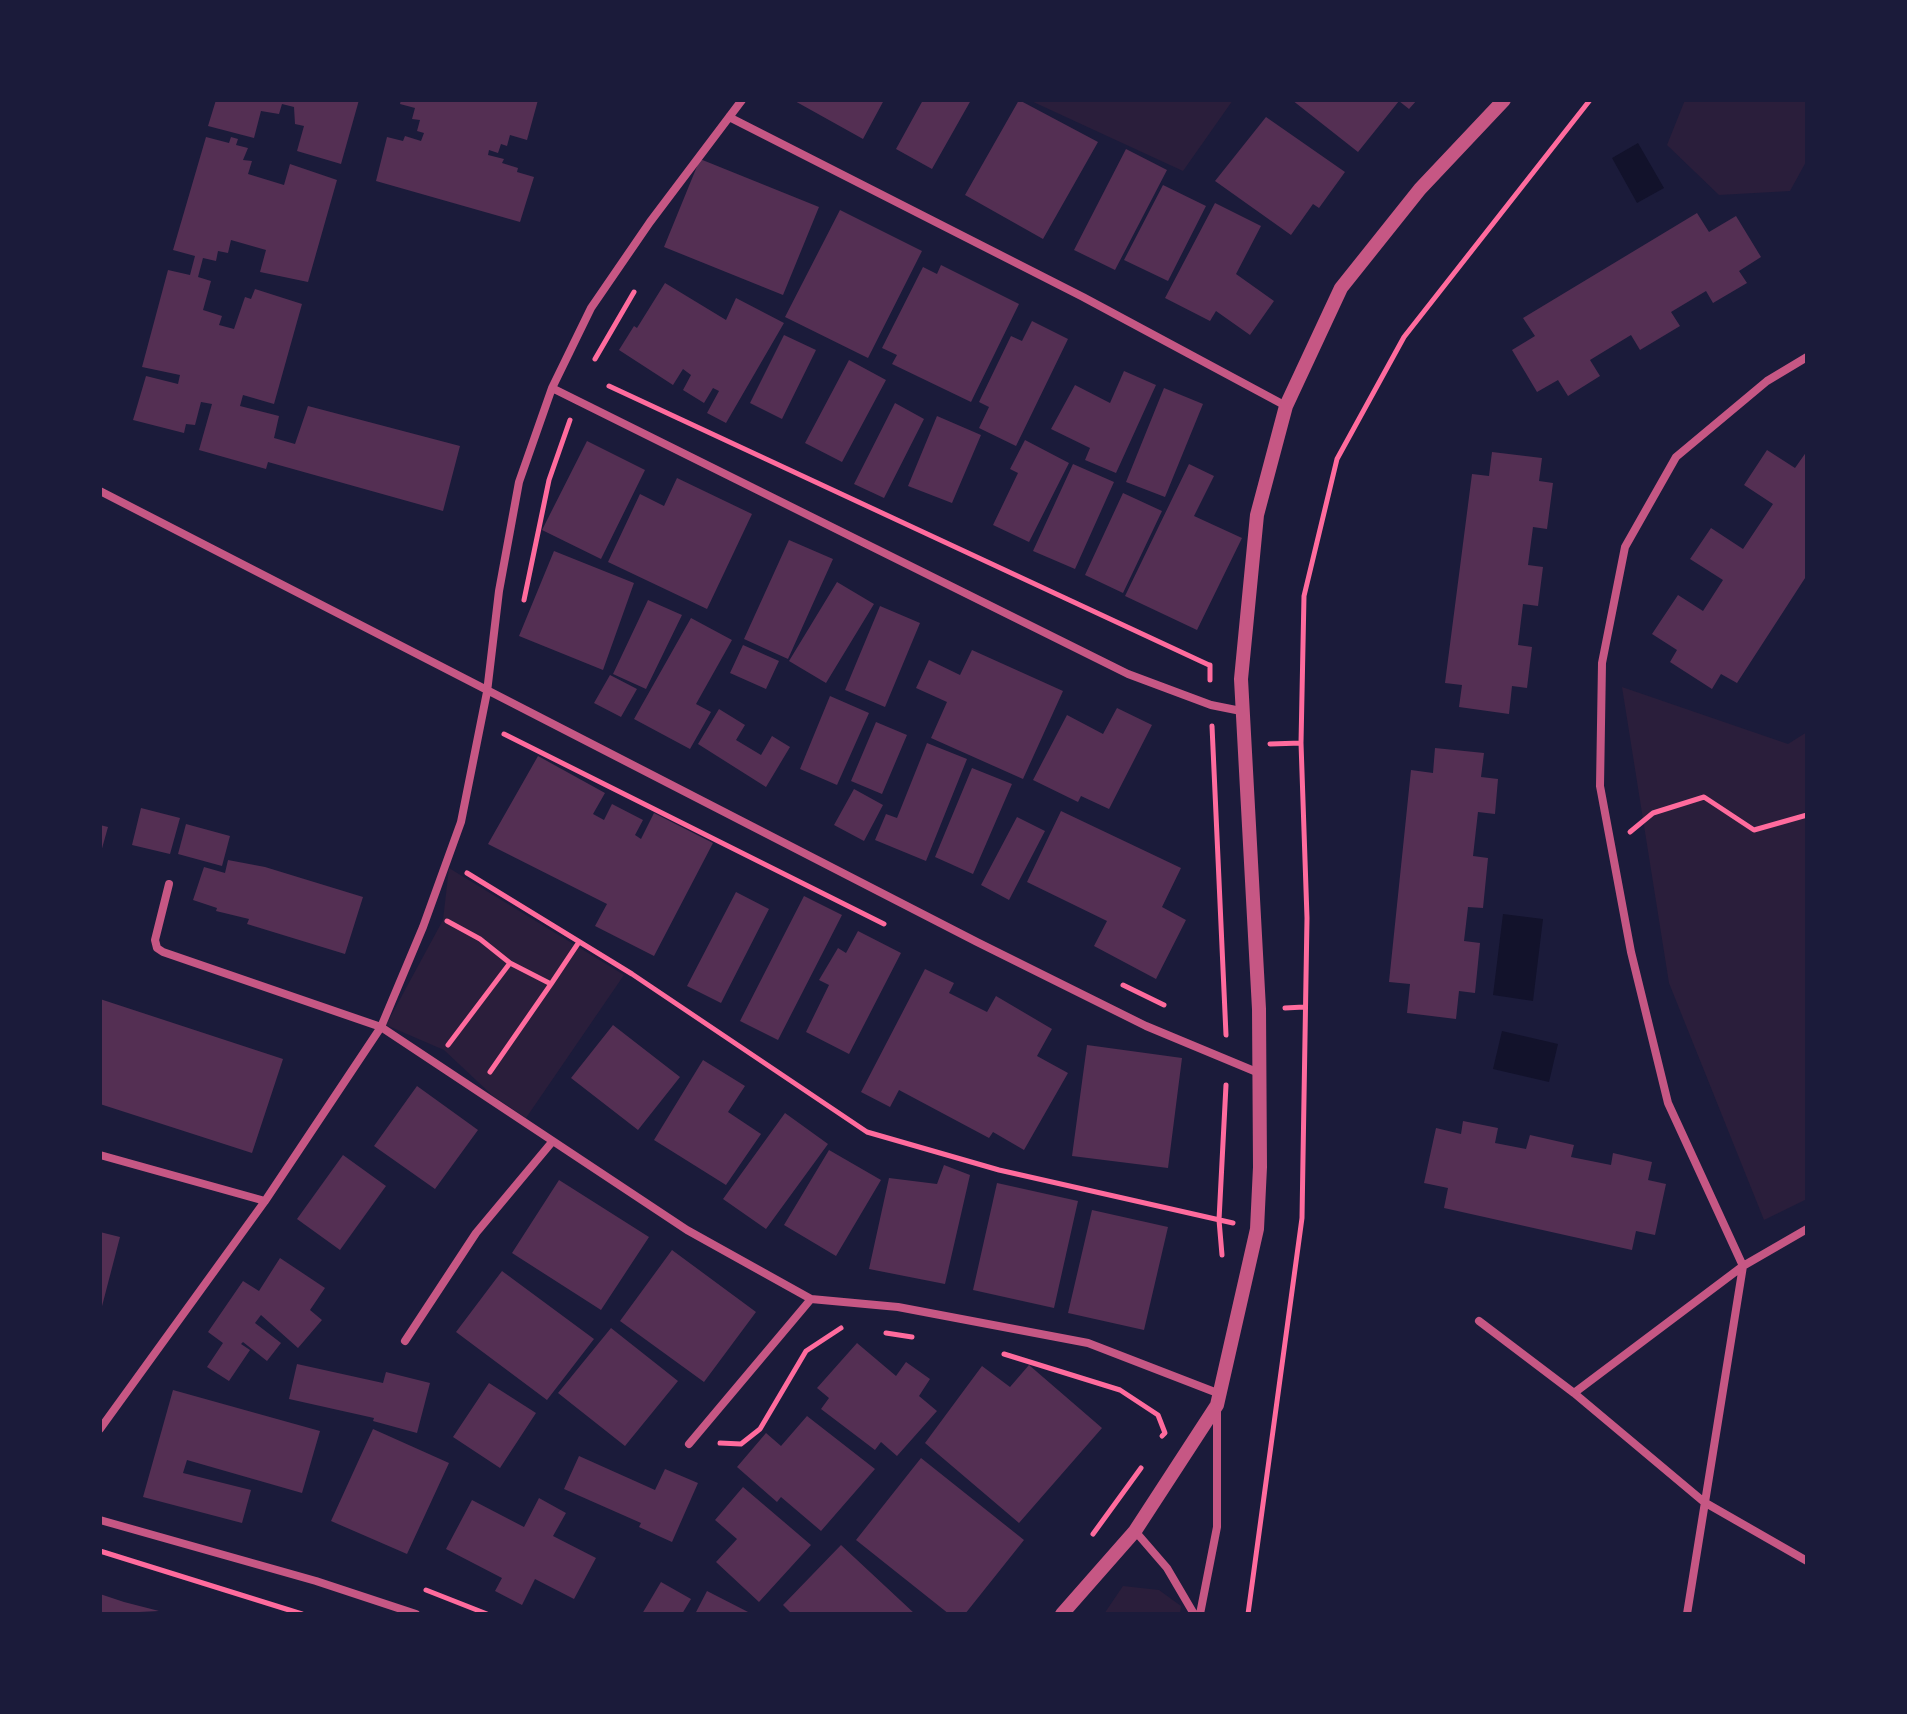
<!DOCTYPE html>
<style>
body{margin:0}
#map{position:relative;width:1907px;height:1714px;overflow:hidden;background:#1b1b3a;font-family:Manrope,sans-serif}
canvas{display:block}
.frame{position:absolute;inset:0;border:102px solid #1b1b3a;pointer-events:none}
</style>
<div id="map">
<canvas width="1907" height="1714"></canvas>
<div class="frame"></div>
</div>
<script>
const g = document.querySelector('canvas').getContext('2d');
g.lineJoin = 'round';
function fill(path, color) {
  g.fillStyle = color;
  g.fill(path, 'evenodd');
}
function toPath(rows) {
  const path = new Path2D();
  for (const r of rows) {
    path.moveTo(r[0], r[1]);
    for (let i = 2; i < r.length; i += 2) path.lineTo(r[i], r[i + 1]);
  }
  return path;
}
function stroke(path, color, width, dash) {
  g.strokeStyle = color;
  g.lineWidth = width;
  g.lineCap = dash ? 'butt' : 'round';
  g.setLineDash(dash || []);
  g.stroke(path);
}
const green = toPath([
 [1029,100,1233,100,1183,171],
 [1685,100,1807,100,1807,160,1790,191,1719,195,1667,145],
 [1622,687,1788,744,1807,732,1807,1199,1764,1220,1669,983],
 [449,868,624,975,526,1118,493,1096,444,1050,386,1025,443,920],
 [1123,1586,1159,1590,1181,1606,1180,1614,1104,1614]
]);
const water = toPath([
 [1638,143,1664,188,1637,203,1612,158],
 [1503,914,1543,919,1533,1001,1493,995],
 [1502,1031,1558,1044,1549,1082,1493,1069]
]);
const building = toPath([
 [216,100,359,100,341,164,297,151,304,126,295,124,294,107,282,104,279,114,261,111,254,138,208,126],
 [401,100,538,100,527,140,510,135,507,146,501,144,498,153,489,150,488,155,504,159,502,163,518,168,517,172,534,177,520,222,376,181,387,137,403,141,405,136,421,141,424,133,417,131,420,120,412,119,415,108,400,104],
 [793,100,884,100,863,139],
 [923,100,971,100,932,169,896,149],
 [1019,100,1098,142,1043,239,965,195],
 [1292,100,1417,100,1409,109,1399,101,1358,152],
 [1266,117,1345,172,1319,208,1313,204,1291,235,1215,181],
 [206,137,229,143,231,137,238,139,236,145,248,148,243,160,252,161,248,174,284,185,290,164,337,180,308,282,260,272,266,250,231,240,228,253,218,251,216,261,203,258,198,277,211,281,203,310,222,316,219,325,234,329,245,297,251,299,255,289,302,304,274,404,243,395,240,406,279,416,274,438,295,444,308,406,460,446,443,511,268,462,266,469,199,450,212,404,201,402,195,425,186,424,184,433,133,420,146,376,178,384,180,375,142,367,168,270,190,275,195,256,173,250],
 [1126,149,1167,170,1115,270,1074,250],
 [700,159,819,207,783,295,664,247],
 [1163,185,1206,206,1168,281,1124,260],
 [1215,203,1261,226,1236,274,1274,301,1250,335,1216,311,1210,321,1165,298],
 [840,210,922,251,868,358,785,317],
 [1697,213,1709,232,1736,216,1761,257,1739,271,1747,283,1713,303,1706,291,1671,312,1680,326,1640,350,1631,335,1590,360,1600,376,1568,396,1558,380,1537,392,1512,350,1535,336,1523,318],
 [941,265,1019,304,971,402,892,364,897,355,882,348,923,267,937,274],
 [665,283,726,320,736,298,784,323,726,423,707,413,719,391,713,388,704,403,683,390,691,375,683,369,673,385,619,350,634,326,637,328],
 [1032,321,1068,339,1016,446,979,428,989,407,979,402,1011,336,1022,341],
 [784,335,816,350,782,419,750,403],
 [849,360,886,380,842,462,805,443],
 [1124,371,1156,385,1116,473,1085,460,1090,448,1051,429,1075,385,1110,403],
 [1164,388,1203,404,1165,497,1126,482],
 [895,403,924,419,884,498,854,484],
 [937,416,981,435,952,503,908,486],
 [1025,440,1069,463,1029,542,993,525,1018,473,1010,469],
 [587,441,645,470,601,559,542,530],
 [1767,450,1795,468,1807,451,1807,575,1737,683,1721,674,1712,689,1670,662,1677,650,1652,634,1678,595,1703,611,1723,580,1690,559,1711,528,1743,549,1773,504,1744,485],
 [1492,452,1542,458,1539,481,1553,483,1547,529,1533,527,1528,565,1543,567,1538,606,1523,604,1518,645,1532,647,1527,688,1512,686,1509,714,1459,707,1462,685,1445,683,1472,474,1489,476],
 [1073,464,1114,482,1075,569,1033,551],
 [1189,464,1214,476,1194,516,1242,538,1197,630,1125,596],
 [677,478,752,514,707,609,608,562,640,494,664,506],
 [1123,493,1162,511,1123,593,1085,575],
 [789,540,833,559,788,659,744,639],
 [554,551,634,583,603,670,519,636],
 [837,582,874,604,826,683,789,661],
 [648,600,682,615,646,689,613,674],
 [880,606,920,623,885,707,845,690],
 [691,618,732,640,696,704,711,712,690,749,634,719],
 [743,645,779,661,766,689,730,673],
 [972,650,1063,691,1023,779,931,738,947,702,916,688,929,660,960,675],
 [610,675,637,689,621,717,594,703],
 [830,696,869,713,837,785,800,769],
 [1117,708,1152,725,1109,809,1081,796,1078,802,1033,780,1067,715,1103,734],
 [719,709,745,725,736,740,761,755,772,736,790,747,766,787,698,744],
 [876,722,907,735,882,794,851,781],
 [927,743,967,759,926,861,875,840,886,814,897,818],
 [1435,748,1484,753,1481,777,1498,779,1495,814,1478,812,1473,856,1488,858,1483,908,1468,907,1464,941,1480,943,1475,993,1459,991,1456,1019,1407,1013,1410,984,1389,982,1411,770,1433,773],
 [538,756,605,793,593,814,604,820,612,804,643,820,635,835,641,839,654,813,713,843,654,956,595,926,607,904,488,844],
 [972,768,1012,784,973,874,935,857],
 [854,789,883,805,864,841,834,825],
 [141,808,180,818,170,854,132,845],
 [1061,811,1181,868,1162,907,1186,920,1156,979,1094,946,1107,921,1027,882],
 [1017,817,1045,831,1009,900,981,885],
 [186,824,230,836,222,866,178,854],
 [100,825,108,827,101,852,100,852],
 [228,860,265,867,363,897,345,954,247,924,249,919,216,911,217,908,193,900,204,867,225,873],
 [736,892,769,909,721,1003,687,986],
 [804,896,842,915,778,1040,740,1021],
 [858,931,901,953,849,1054,806,1032,829,985,819,980,838,948,846,953],
 [925,969,954,983,949,993,987,1012,996,996,1052,1029,1037,1056,1068,1073,1024,1150,993,1132,989,1138,899,1090,890,1107,861,1092],
 [100,999,283,1059,252,1153,100,1104],
 [613,1025,680,1077,638,1130,571,1078],
 [1087,1045,1182,1058,1168,1168,1072,1156],
 [703,1060,745,1086,728,1112,761,1134,726,1185,654,1140],
 [417,1086,478,1130,435,1189,374,1146],
 [785,1113,828,1144,766,1229,723,1199],
 [1463,1121,1498,1128,1495,1143,1526,1149,1530,1135,1574,1145,1571,1157,1611,1165,1613,1153,1652,1162,1648,1180,1666,1184,1655,1235,1636,1231,1632,1250,1444,1208,1448,1188,1424,1183,1436,1128,1461,1134],
 [829,1150,881,1180,836,1256,784,1225],
 [343,1155,386,1186,340,1250,297,1219],
 [944,1165,970,1175,945,1284,869,1269,889,1178,937,1184],
 [559,1180,649,1237,601,1310,512,1253],
 [997,1183,1078,1201,1054,1308,973,1290],
 [1092,1210,1168,1227,1144,1330,1068,1313],
 [100,1232,120,1237,101,1310,100,1310],
 [672,1250,756,1312,704,1382,620,1321],
 [280,1258,325,1288,310,1310,322,1320,298,1348,261,1315,255,1323,281,1343,267,1361,243,1342,241,1344,250,1350,229,1381,207,1367,223,1343,208,1332,243,1281,259,1291],
 [502,1271,594,1339,547,1400,456,1332],
 [611,1328,678,1381,625,1446,558,1393],
 [857,1343,896,1376,906,1362,930,1379,919,1396,937,1411,897,1456,881,1442,875,1450,821,1409,829,1398,817,1388],
 [297,1364,383,1383,386,1372,430,1383,417,1433,373,1421,374,1418,289,1399],
 [1029,1365,1102,1428,1019,1523,925,1443,982,1366,1010,1387],
 [489,1383,536,1413,500,1468,453,1437],
 [173,1390,320,1431,302,1493,187,1460,183,1473,251,1490,242,1523,143,1497],
 [807,1416,875,1469,821,1531,781,1497,777,1502,737,1467,766,1433,781,1446],
 [373,1429,449,1463,407,1554,331,1521],
 [579,1456,655,1490,665,1469,698,1483,672,1542,639,1527,641,1523,564,1489],
 [921,1458,1024,1540,965,1614,949,1614,856,1540],
 [743,1487,811,1545,759,1602,716,1562,737,1539,715,1520],
 [539,1498,566,1513,553,1536,596,1558,574,1599,535,1579,522,1605,495,1591,502,1578,446,1549,472,1500,524,1527],
 [841,1545,915,1614,792,1614,783,1605],
 [661,1582,691,1599,682,1614,642,1614],
 [707,1591,752,1614,695,1614],
 [100,1594,124,1602,159,1611,100,1614]
]);
const path = toPath([
 [595,359,634,292],
 [609,386,1209,665],
 [524,600,549,480,570,420],
 [1210,665,1210,680],
 [1212,726,1226,1035],
 [504,734,884,924],
 [1270,744,1301,743],
 [1630,832,1653,813,1704,797,1754,830,1807,815],
 [467,873,632,974,867,1132,999,1170,1233,1223],
 [447,921,480,939,510,963,448,1045],
 [510,963,551,984,579,942],
 [1123,985,1164,1005],
 [1285,1008,1304,1007],
 [490,1072,551,984],
 [1222,1255,1219,1220,1226,1085],
 [886,1333,912,1337],
 [1004,1354,1120,1390,1158,1415,1165,1433,1162,1436],
 [720,1443,741,1444,760,1429,806,1351,841,1328],
 [1093,1534,1141,1468],
 [100,1551,302,1614],
 [426,1590,487,1614],
 [1248,1614,1302,1218,1307,918,1301,743,1304,596,1337,459,1404,337,1590,100]
]);
const minor = toPath([
 [729,117,1083,297,1286,406],
 [552,388,1128,674,1211,705,1241,711],
 [100,491,977,942,1146,1026,1259,1073],
 [169,884,155,940,157,948,163,952,381,1027,687,1230,811,1299,898,1307,1088,1343,1220,1394],
 [100,1155,265,1201],
 [1479,1321,1574,1393,1704,1502,1807,1561],
 [405,1341,476,1233,552,1142],
 [1574,1393,1743,1266,1807,1229],
 [100,1429,265,1201,381,1027,423,927,461,822,487,692,499,591,519,482,552,388,591,308,650,222,742,100],
 [689,1444,811,1299],
 [100,1520,316,1581,416,1614],
 [1135,1531,1167,1568,1194,1614],
 [1200,1614,1217,1527,1217,1410],
 [1687,1614,1743,1266,1668,1103,1631,952,1600,786,1602,663,1625,547,1676,457,1767,381,1807,357]
]);
const tertiary = toPath([
 [1062,1614,1135,1531,1217,1405,1257,1229,1260,1167,1259,1009,1241,679,1257,515,1286,406,1341,288,1420,189,1504,100]
]);
fill(green, '#2a1e3b');
fill(water, '#12122b');
fill(building, '#542f53');
stroke(path, '#ff6b9d', 5);
stroke(minor, '#c65784', 8);
stroke(tertiary, '#c65784', 14);
</script>
